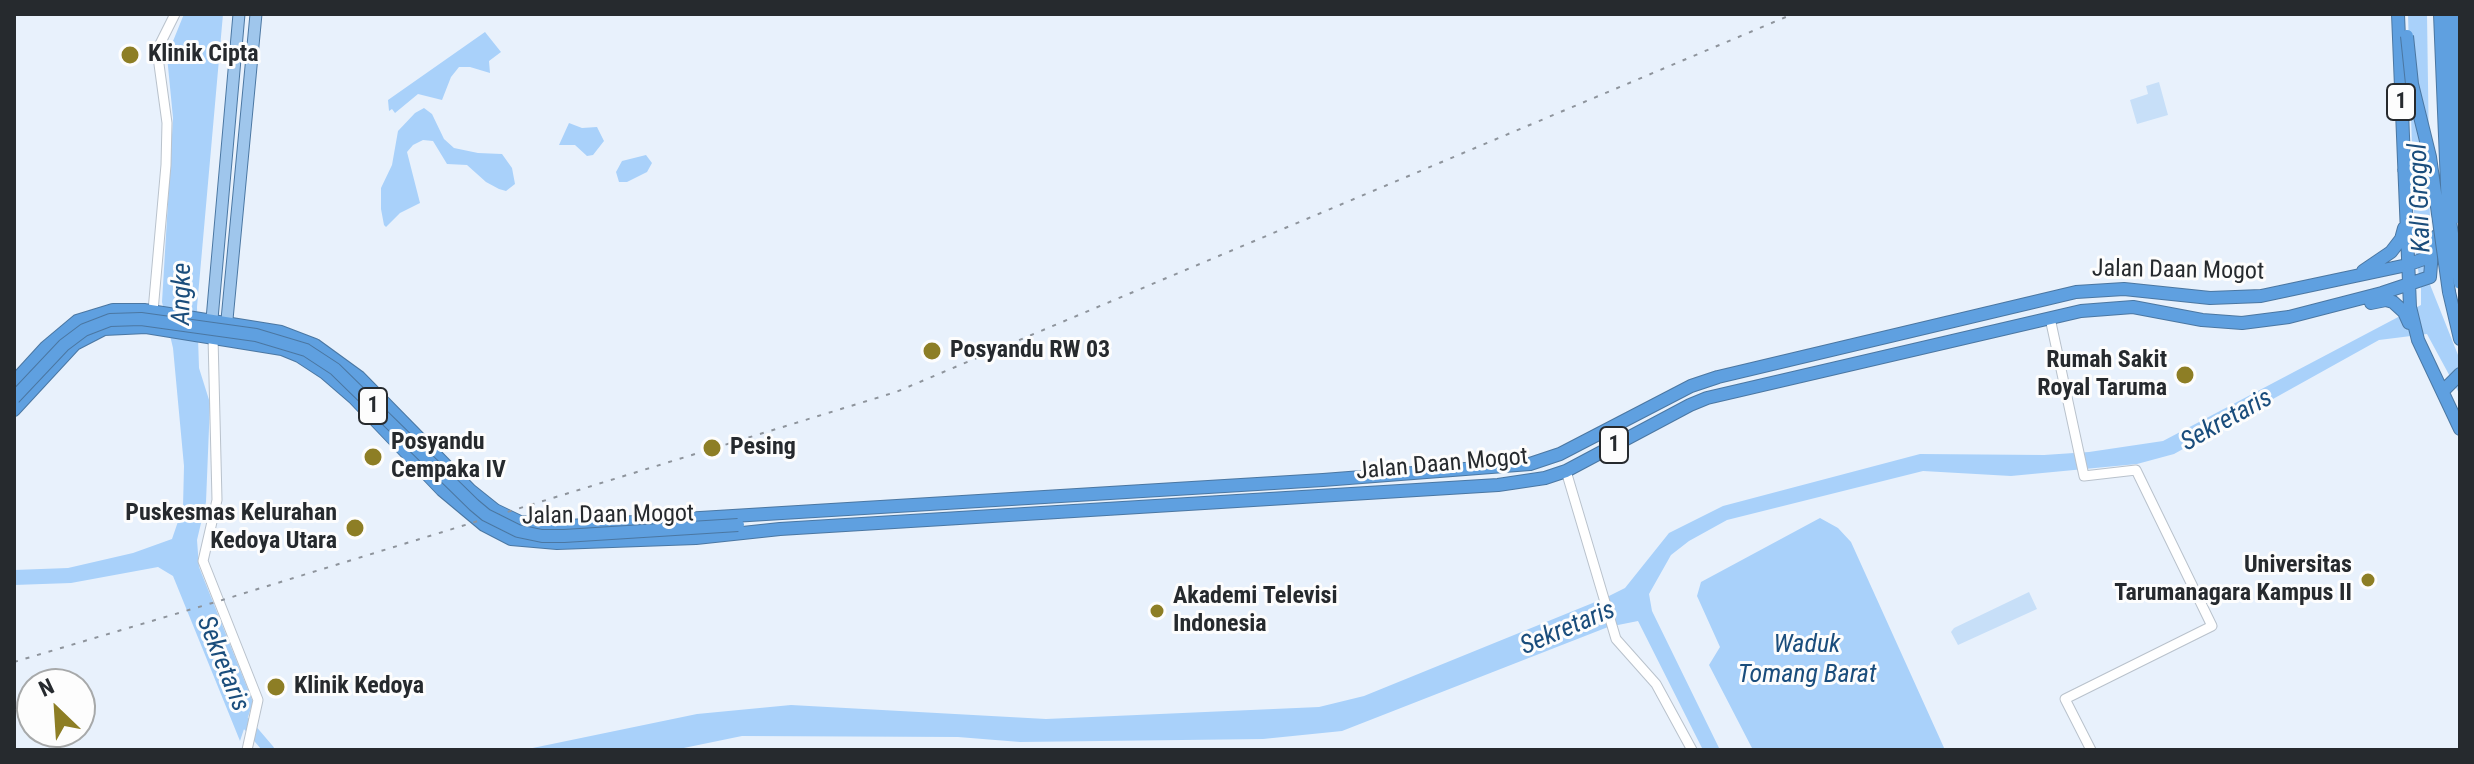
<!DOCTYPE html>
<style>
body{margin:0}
#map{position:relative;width:2474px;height:764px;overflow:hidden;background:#e8f1fc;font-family:"Roboto Condensed",sans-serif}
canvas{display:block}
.frame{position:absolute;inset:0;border:16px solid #262a2e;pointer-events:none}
.north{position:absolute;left:16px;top:668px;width:80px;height:80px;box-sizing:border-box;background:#fdfdfd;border:2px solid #a7a9aa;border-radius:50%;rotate:335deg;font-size:22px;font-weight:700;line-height:32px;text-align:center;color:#262a2e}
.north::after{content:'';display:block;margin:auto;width:28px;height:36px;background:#8d7e25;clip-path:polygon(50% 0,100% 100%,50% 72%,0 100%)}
</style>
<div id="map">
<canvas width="2474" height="764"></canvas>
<div class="frame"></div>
<div class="north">N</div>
</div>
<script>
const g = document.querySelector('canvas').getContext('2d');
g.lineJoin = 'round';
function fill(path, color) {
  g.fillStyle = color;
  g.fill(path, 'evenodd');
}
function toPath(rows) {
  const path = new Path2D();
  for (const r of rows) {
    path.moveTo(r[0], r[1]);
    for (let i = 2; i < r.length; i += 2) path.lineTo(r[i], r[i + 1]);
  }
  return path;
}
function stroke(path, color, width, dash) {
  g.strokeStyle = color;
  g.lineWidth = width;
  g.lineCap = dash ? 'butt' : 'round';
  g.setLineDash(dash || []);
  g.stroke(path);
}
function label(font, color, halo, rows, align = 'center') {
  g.font = font + ' "Roboto Condensed",sans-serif';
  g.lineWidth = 6;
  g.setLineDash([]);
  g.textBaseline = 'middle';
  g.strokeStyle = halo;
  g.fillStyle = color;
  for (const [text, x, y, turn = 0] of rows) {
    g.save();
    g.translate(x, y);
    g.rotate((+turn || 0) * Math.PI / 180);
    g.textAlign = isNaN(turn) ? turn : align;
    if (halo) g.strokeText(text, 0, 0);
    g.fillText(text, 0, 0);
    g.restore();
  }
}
const green = toPath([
 [2159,82,2168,115,2137,124,2130,100,2148,94,2146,86],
 [2029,592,2037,609,1958,645,1951,632,1954,628]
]);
const water = toPath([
 [184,14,223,14,197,307,199,368,210,403,206,502,197,540,199,567,253,702,240,741,173,576,158,567,71,583,14,585,14,570,68,568,133,553,172,539,183,507,184,466,173,348,162,302,173,118,167,56],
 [2408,14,2427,14,2430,224,2426,247,2427,277,2460,360,2460,395,2427,334,2379,340,2174,454,2137,464,2011,476,1923,471,1727,520,1689,541,1671,555,1649,594,1652,611,1720,750,1703,750,1638,621,1608,627,1342,731,1263,739,1020,742,958,737,742,736,674,750,523,750,697,714,791,705,1046,719,1319,707,1364,696,1605,598,1625,588,1669,533,1723,506,1920,454,2044,455,2089,452,2163,441,2421,305,2421,289,2415,249],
 [485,32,501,52,489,61,490,73,470,67,459,67,451,77,442,100,418,94,395,113,392,109,389,111,388,100],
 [424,108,432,114,444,139,454,148,478,153,502,154,512,168,515,184,506,191,499,189,486,182,467,165,447,164,433,141,423,140,413,145,407,152,420,203,400,213,386,227,384,225,381,209,381,188,392,165,398,131,415,113],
 [569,123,582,128,597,127,604,141,593,155,587,156,575,145,559,145],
 [646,155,652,163,647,172,627,182,619,182,616,172,622,161],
 [1820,518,1838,528,1851,542,1945,750,1753,750,1709,665,1720,647,1697,596,1701,582]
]);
const river = toPath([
 [246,723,269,750]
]);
const minor = toPath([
 [153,311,166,165,167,123,158,57,160,44,175,14],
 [2050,318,2084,476,2136,470,2212,626,2065,699,2091,750],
 [213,337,217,500,203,561,258,700,247,750],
 [1566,471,1616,639,1656,684,1692,750]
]);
const major = toPath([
 [212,319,239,14],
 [226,330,256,14]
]);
const highway = toPath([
 [2398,14,2410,307,2418,340,2460,429],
 [2404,170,2441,190],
 [2363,271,2391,252,2401,239,2404,228],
 [2449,292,2460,339],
 [2371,303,2386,300,2393,302,2404,312,2409,323],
 [14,382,46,347,77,321,113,310,144,310,281,332,315,345,359,377,470,490,495,510,520,522,569,526,1323,480,1530,464,1560,454,1691,386,1718,377,2076,292,2124,289,2210,298,2261,296,2407,265,2432,256],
 [2443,391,2460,374],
 [14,410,75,344,104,329,146,327,282,349,299,356,325,373,354,398,442,490,484,525,511,539,557,543,696,538,780,529,1498,485,1545,478,1566,471,1690,405,1707,398,2081,311,2133,307,2202,320,2242,323,2289,317,2382,293,2430,277,2433,239,2447,227]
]);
const rail = toPath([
 [14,662,219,601,896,392,1793,14]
]);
const highwayBridge = toPath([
 [2440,14,2448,209,2460,283],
 [2452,14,2453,137,2460,218],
 [2407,36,2412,84,2430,157,2449,292],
 [14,398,64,345,84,330,110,320,141,319,256,335,306,350,335,369,474,505,486,515,518,531,542,536,564,536,738,525]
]);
const markers = [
 [130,55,10,"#8d7e25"],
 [932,351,10,"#8d7e25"],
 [2185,375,10,"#8d7e25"],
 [712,448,10,"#8d7e25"],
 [373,457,10,"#8d7e25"],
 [355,528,10,"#8d7e25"],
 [2368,580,8,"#8d7e25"],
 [1157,611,8,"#8d7e25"],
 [276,687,10,"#8d7e25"]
];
const shields = [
 [2401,102,28],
 [373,406,28],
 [1614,445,28]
];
const shieldNames = [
 ["1",2401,102],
 ["1",373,406],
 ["1",1614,445]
];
const poiNames = [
 ["Klinik Cipta",148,55],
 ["Posyandu RW 03",950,351],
 ["Rumah Sakit",2167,361,"right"],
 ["Royal Taruma",2167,389,"right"],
 ["Posyandu",391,443],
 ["Cempaka IV",391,471],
 ["Pesing",730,448],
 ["Puskesmas Kelurahan",337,514,"right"],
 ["Kedoya Utara",337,542,"right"],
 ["Universitas",2352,566,"right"],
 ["Tarumanagara Kampus II",2352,594,"right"],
 ["Akademi Televisi",1173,597],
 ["Indonesia",1173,625],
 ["Klinik Kedoya",294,687]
];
const streetNames = [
 ["Jalan Daan Mogot",2178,271,1],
 ["Jalan Daan Mogot",1442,465,-5],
 ["Jalan Daan Mogot",608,516,-1]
];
const waterNames = [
 ["Kali Grogol",2421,198,-92],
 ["Angke",183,294,-89],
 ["Sekretaris",2227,421,-29],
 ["Sekretaris",1568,629,-23],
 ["Waduk",1807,645],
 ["Tomang Barat",1807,675],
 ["Sekretaris",222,664,68]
];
fill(green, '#c7dff8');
fill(water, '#a9d1fa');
stroke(river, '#a9d1fa', 11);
stroke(minor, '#b9c2cc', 11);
stroke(major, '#4b77a2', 13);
stroke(highway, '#4b77a2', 14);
stroke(minor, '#fff', 9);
stroke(major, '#9fc6ec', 11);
stroke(highway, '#5fa0e0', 12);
stroke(rail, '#8e949c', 2, [4, 8]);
stroke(highwayBridge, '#4b77a2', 14, []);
stroke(highwayBridge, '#5fa0e0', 12);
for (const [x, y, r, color] of markers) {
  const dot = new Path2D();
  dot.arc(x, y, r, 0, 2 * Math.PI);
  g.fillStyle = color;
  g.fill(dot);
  stroke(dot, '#fdfdfd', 3);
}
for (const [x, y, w] of shields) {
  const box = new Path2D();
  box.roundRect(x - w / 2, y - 18, w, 36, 6);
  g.fillStyle = '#fdfdfd';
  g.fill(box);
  stroke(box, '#262a2e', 2);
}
label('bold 22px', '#262a2e', null, shieldNames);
label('bold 24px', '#262a2e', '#fdfdfd', poiNames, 'left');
label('24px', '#262a2e', '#fdfdfd', streetNames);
label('italic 26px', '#1a4d7c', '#fdfdfd', waterNames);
</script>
